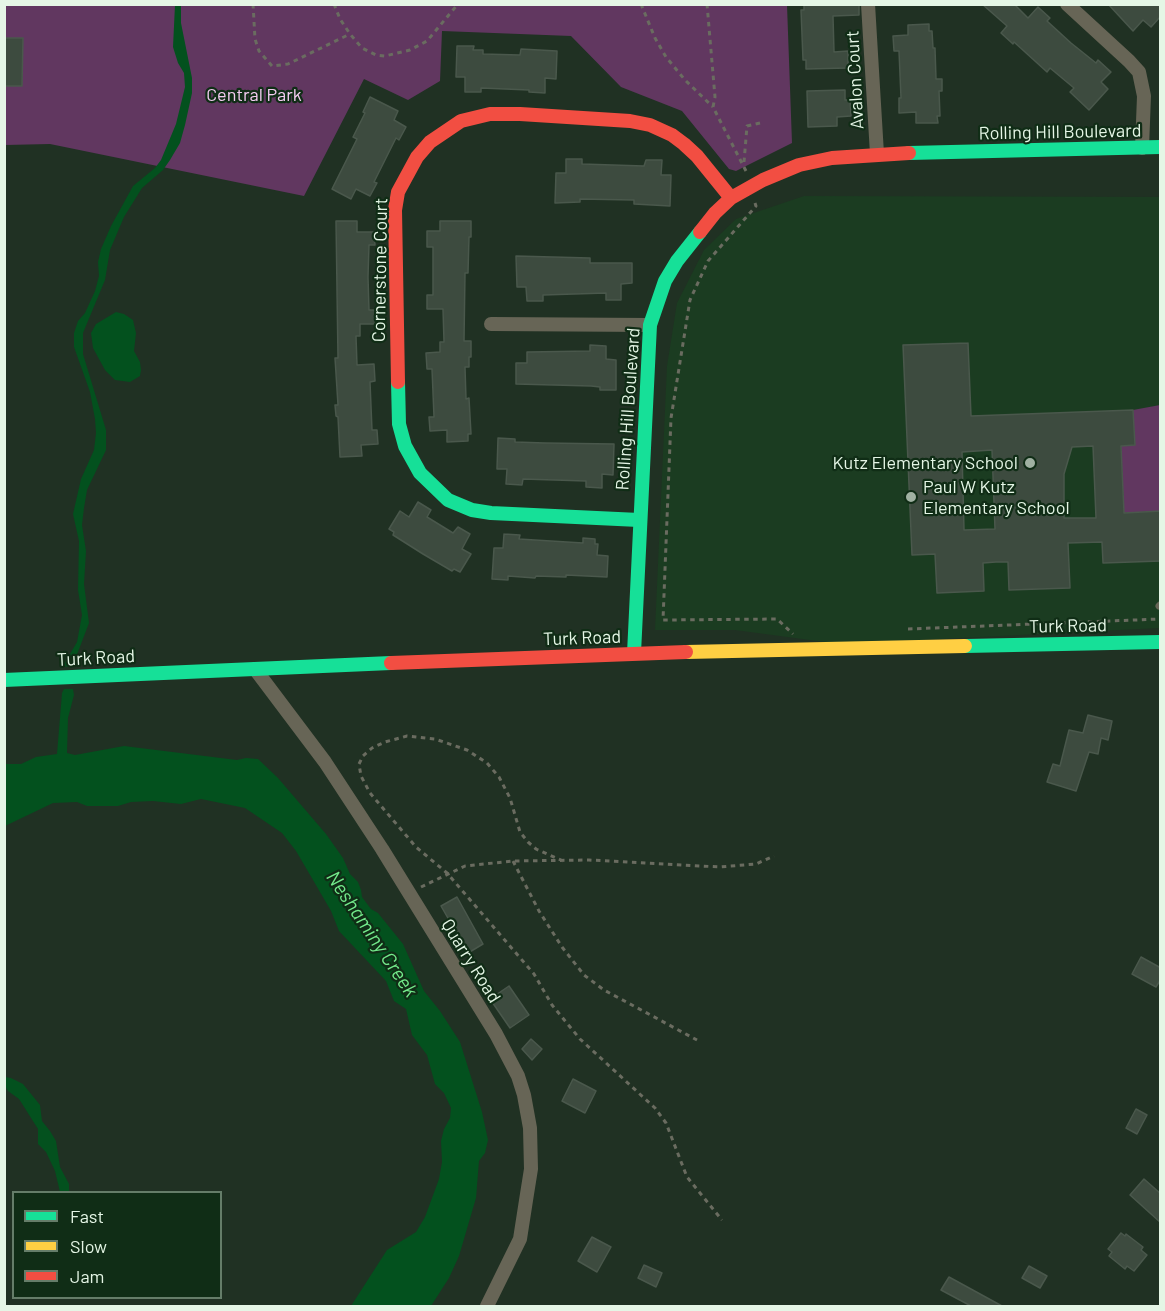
<!DOCTYPE html>
<style>
body{margin:0}
#map{position:relative;width:1165px;height:1311px;overflow:hidden;background:#203123;font-family:Barlow,sans-serif}
canvas{display:block}
.frame{position:absolute;inset:0;border:6px solid #e5f6e6;pointer-events:none}
.legend{position:absolute;left:12px;top:1191px;width:210px;height:108px;box-sizing:border-box;background:#102d16;border:2px solid #657d69;margin:0;padding:8px 10px;list-style:none;font-size:18px;color:#e5f6e6}
.legend li{display:flex;align-items:center;gap:12px;height:30px}
.legend b{width:30px;border:2px solid #657d69}
</style>
<div id="map">
<canvas width="1165" height="1311"></canvas>
<div class="frame"></div>
<ul class="legend">
<li><b style="height:8px;background:#16e098"></b>Fast</li>
<li><b style="height:8px;background:#ffcf43"></b>Slow</li>
<li><b style="height:8px;background:#f24e42"></b>Jam</li>
</ul>
</div>
<script>
const g = document.querySelector('canvas').getContext('2d');
g.lineJoin = 'round';
function fill(path, color) {
  g.fillStyle = color;
  g.fill(path, 'evenodd');
}
function toPath(rows) {
  const path = new Path2D();
  for (const r of rows) {
    path.moveTo(r[0], r[1]);
    for (let i = 2; i < r.length; i += 2) path.lineTo(r[i], r[i + 1]);
  }
  return path;
}
function stroke(path, color, width, dash) {
  g.strokeStyle = color;
  g.lineWidth = width;
  g.lineCap = dash ? 'butt' : 'round';
  g.setLineDash(dash || []);
  g.stroke(path);
}
function label(font, color, halo, rows, align = 'center') {
  g.font = font + ' Barlow,sans-serif';
  g.lineWidth = 4.5;
  g.setLineDash([]);
  g.textBaseline = 'middle';
  g.strokeStyle = halo;
  g.fillStyle = color;
  for (const [text, x, y, turn = 0] of rows) {
    g.save();
    g.translate(x, y);
    g.rotate((+turn || 0) * Math.PI / 180);
    g.textAlign = isNaN(turn) ? turn : align;
    if (halo) g.strokeText(text, 0, 0);
    g.fillText(text, 0, 0);
    g.restore();
  }
}
const built = toPath([
 [804,196,1160,197,1160,628,840,644,735,630,655,630,667,366,677,303,704,250,736,219]
]);
const green = toPath([
 [4,5,787,5,792,143,736,171,729,169,682,111,621,87,571,36,442,31,440,81,408,100,364,79,304,196,50,144,5,145],
 [1160,405,1160,511,1124,513,1121,446,1134,445,1133,410]
]);
const water = toPath([
 [175,5,181,5,181,23,192,78,192,93,185,125,180,143,170,160,163,170,142,188,124,217,110,250,105,280,83,333,83,354,106,430,106,450,87,490,84,508,82,525,86,551,84,584,89,623,73,665,72,667,68,667,63,666,77,642,82,615,78,590,79,541,73,514,81,479,94,450,96,433,95,419,90,392,74,347,74,333,78,321,85,313,95,291,99,276,98,262,101,249,111,226,133,186,155,168,161,160,176,124,185,87,184,73,178,63,173,47],
 [116,312,124,314,133,320,136,333,134,351,140,362,141,370,140,376,130,382,115,380,105,370,93,348,91,333,96,324],
 [64,689,73,689,74,695,68,718,67,753,75,755,124,746,237,760,246,758,258,759,278,778,326,834,343,858,350,874,358,882,361,890,362,897,371,909,378,913,403,944,424,991,440,1011,460,1042,482,1112,488,1140,485,1153,479,1161,476,1198,459,1256,449,1278,431,1306,351,1306,387,1250,416,1232,425,1217,439,1179,442,1162,441,1141,444,1129,450,1118,451,1108,444,1093,435,1084,427,1055,412,1035,406,1009,394,1001,386,981,339,931,331,911,313,880,296,851,282,833,245,808,201,799,181,804,153,801,131,802,118,806,87,806,77,802,53,803,5,826,5,764,21,764,36,757,57,754,62,693],
 [5,1077,11,1078,23,1084,40,1105,42,1121,50,1131,56,1141,60,1167,69,1184,69,1192,60,1192,55,1171,46,1152,38,1144,38,1129,19,1099,8,1091,5,1086]
]);
const building = toPath([
 [804,4,859,4,859,15,833,16,834,52,848,51,848,68,806,69,806,60,803,60,801,10,804,10,804,4],
 [982,4,1014,4,1028,18,1038,7,1050,18,1047,21,1071,43,1096,63,1098,60,1111,72,1101,82,1108,89,1089,110,1070,92,1074,88,1050,68,1047,72,1014,42,1013,44,1001,33,1007,26,982,4],
 [1108,4,1161,4,1161,16,1151,27,1143,20,1133,31,1108,4],
 [929,24,929,31,932,31,933,48,935,48,936,79,942,79,942,91,939,91,940,116,937,116,938,123,916,123,916,112,899,113,899,98,901,98,899,51,894,51,893,36,908,35,908,25,929,24],
 [4,38,23,38,22,86,4,86,4,38],
 [457,46,474,46,473,50,483,50,483,54,520,55,521,49,557,51,556,79,545,78,545,93,529,92,529,90,481,88,481,92,465,92,465,77,456,77,457,46],
 [845,90,845,100,850,100,851,116,837,117,837,126,808,127,807,91,845,90],
 [370,97,398,111,394,120,406,127,399,140,396,138,374,182,377,183,370,196,356,189,351,199,332,189,357,139,353,137,365,113,363,112,370,97],
 [566,159,582,159,582,164,644,166,646,160,662,160,661,175,671,175,670,206,634,204,634,200,580,199,580,202,555,203,556,173,566,173,566,159],
 [336,221,357,221,357,232,374,232,375,245,369,245,368,277,369,310,376,310,376,324,360,324,360,336,356,336,357,365,374,364,375,381,370,382,372,430,377,430,378,444,361,445,362,456,340,457,338,417,336,416,335,405,338,405,335,358,338,358,336,221],
 [440,221,471,221,471,237,469,237,468,273,465,273,464,341,471,341,471,357,469,357,469,367,465,367,466,399,469,398,471,434,468,434,468,441,447,442,447,430,430,431,429,417,434,417,432,369,427,369,426,353,440,352,440,342,444,342,443,309,427,309,427,295,433,295,433,247,427,247,427,231,440,231,440,221],
 [516,256,590,258,590,263,632,263,632,283,621,284,621,300,606,300,606,293,543,295,543,301,527,301,526,287,517,287,516,256],
 [968,343,971,416,1133,410,1135,445,1121,446,1124,513,1161,511,1161,561,1103,563,1102,542,1068,543,1070,588,1009,590,1008,562,996,562,983,563,984,591,937,593,935,554,912,555,903,345,968,343],
 [1093,446,1096,518,1064,518,1064,474,1072,447,1093,446],
 [992,450,995,529,964,530,962,452,992,450],
 [590,345,606,346,606,359,616,360,616,390,600,390,600,387,591,386,516,384,516,363,527,363,527,352,590,351,590,345],
 [498,438,515,439,515,442,545,443,614,444,613,475,602,474,602,488,586,487,586,481,523,479,522,485,506,484,507,469,497,469,498,438],
 [418,502,431,510,427,517,453,533,458,527,470,534,462,549,471,554,460,572,454,569,452,571,423,554,393,535,394,532,389,529,400,511,409,517,418,502],
 [504,534,520,535,519,539,583,543,583,538,595,539,595,544,598,544,597,555,608,556,607,577,566,575,566,577,536,576,535,578,508,576,508,580,492,579,494,548,503,548,504,534],
 [1088,715,1112,721,1108,740,1101,738,1098,754,1089,752,1076,791,1047,782,1053,764,1060,766,1069,730,1083,733,1088,715],
 [457,897,483,944,468,953,441,906,457,897],
 [1141,957,1161,968,1161,979,1156,987,1132,974,1141,957],
 [509,986,529,1015,510,1028,490,999,509,986],
 [531,1039,542,1049,532,1060,522,1049,531,1039],
 [573,1079,596,1091,585,1113,562,1101,573,1079],
 [1136,1109,1147,1115,1137,1134,1126,1128,1136,1109],
 [1144,1179,1161,1194,1161,1223,1130,1195,1144,1179],
 [1121,1233,1125,1236,1126,1234,1143,1247,1141,1250,1147,1255,1134,1271,1127,1266,1125,1269,1109,1256,1112,1252,1108,1249,1121,1233],
 [592,1237,611,1247,597,1272,578,1261,592,1237],
 [644,1265,662,1273,656,1287,638,1278,644,1265],
 [1029,1266,1047,1276,1040,1288,1022,1278,1029,1266],
 [949,1277,1002,1306,971,1306,941,1290,949,1277]
]);
const path = toPath([
 [253,4,255,39,259,51,272,66,288,64,350,34],
 [334,4,340,19,350,34,362,48,376,55,385,56,410,50,427,41,458,4],
 [641,4,655,38,666,57,685,80,713,107],
 [707,4,715,97,713,107,746,171],
 [744,162,747,126,764,122],
 [755,203,756,206,708,261,690,300,671,418,663,620,777,619,793,634],
 [908,629,1160,619],
 [513,861,539,911,562,947,584,975,604,990,697,1040],
 [563,861,536,849,528,842,520,832,510,798,499,777,487,763,467,750,435,739,407,736,385,742,372,748,363,756,359,764,361,776,370,793,416,847,447,873,534,974,552,1005,580,1039,655,1108,666,1123,687,1177,722,1220],
 [421,887,465,866,513,861,589,860,720,867,756,864,774,856]
]);
const lane = toPath([
 [1159,606,1160,605]
]);
const street = toPath([
 [868,4,877,154],
 [1067,4,1129,61,1139,72,1144,96,1142,148],
 [491,324,650,325],
 [255,669,325,762,382,849,496,1034,518,1076,524,1095,530,1128,531,1169,527,1194,520,1239,487,1306]
]);
const fast = toPath([
 [909,153,1160,147],
 [398,382,399,424,405,446,420,473,448,500,472,510,491,513,639,520],
 [965,646,1160,642],
 [634,653,650,325,665,281,677,261,700,232],
 [4,680,391,663]
]);
const slow = toPath([
 [686,652,965,646]
]);
const jam = toPath([
 [700,232,715,213,731,198,763,180,799,165,832,158,909,153],
 [398,382,395,210,398,192,417,157,430,142,461,121,490,114,520,114,630,121,650,125,672,135,684,144,697,156,731,198],
 [391,663,686,652]
]);
const markers = [
 [1030,463,6,"#a0b1a2"],
 [911,497,6,"#a0b1a2"]
];
const streetNames = [
 ["Avalon Court",855,80,-93],
 ["Rolling Hill Boulevard",1060,132,-1],
 ["Cornerstone Court",380,270,-89],
 ["Rolling Hill Boulevard",628,409,-86],
 ["Turk Road",1068,626,-1],
 ["Turk Road",582,638,-2],
 ["Turk Road",96,658,-3],
 ["Quarry Road",471,961,58]
];
const parkNames = [
 ["Central Park",254,95]
];
const poiNames = [
 ["Kutz Elementary School",1018,463],
 ["Paul W Kutz",923,487,"left"],
 ["Elementary School",923,508,"left"]
];
const waterNames = [
 ["Neshaminy Creek",372,934,56]
];
fill(built, '#1b3c21');
fill(green, '#613760');
fill(water, '#03511e');
fill(building, '#3d4b3f');
stroke(building, '#4a584c', 1.5);
stroke(path, '#6a6c60', 3, [4.5, 4.5]);
stroke(lane, '#676556', 7);
stroke(street, '#676556', 14);
stroke(fast, '#16e098', 14);
stroke(slow, '#ffcf43', 14);
stroke(jam, '#f24e42', 14);
for (const [x, y, r, color] of markers) {
  const dot = new Path2D();
  dot.arc(x, y, r, 0, 2 * Math.PI);
  g.fillStyle = color;
  g.fill(dot);
  stroke(dot, '#102d16', 2);
}
label('18px', '#e5f6e6', '#102d16', streetNames);
label('18px', '#f5ccf2', '#102d16', parkNames);
label('18px', '#e5f6e6', '#102d16', poiNames, 'right');
label('italic 20px', '#73ea8b', '#102d16', waterNames);
</script>
